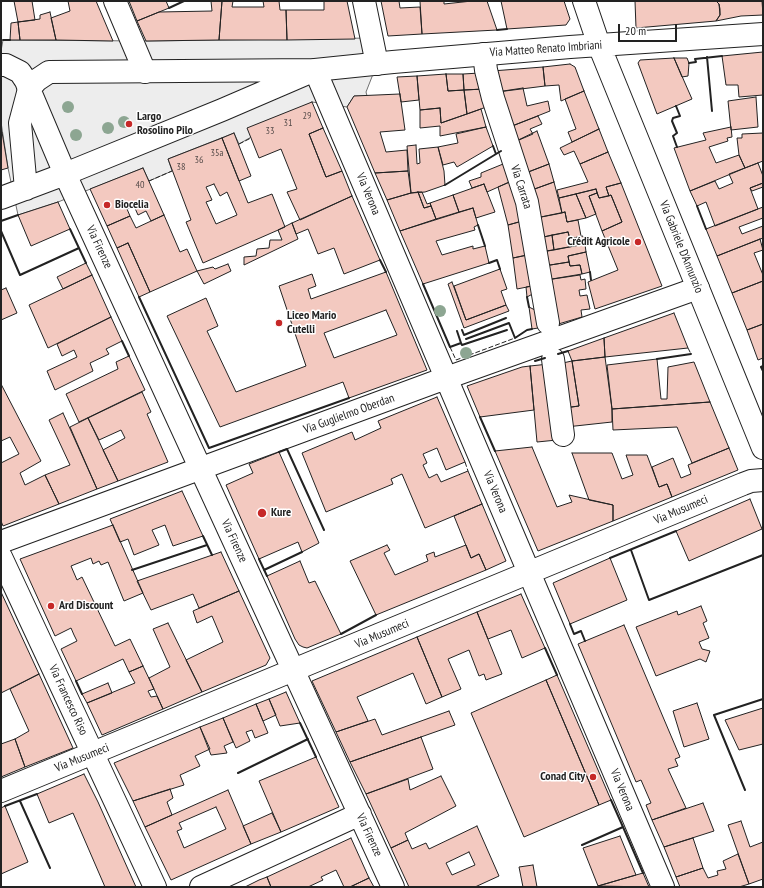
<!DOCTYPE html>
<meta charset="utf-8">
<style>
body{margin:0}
#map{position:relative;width:764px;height:888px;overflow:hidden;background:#fff;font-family:"PT Sans Narrow",sans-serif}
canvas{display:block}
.frame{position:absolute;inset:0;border:2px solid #222;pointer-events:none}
.scale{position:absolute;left:618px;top:24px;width:59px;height:18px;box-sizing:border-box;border:2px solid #222;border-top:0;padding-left:5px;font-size:12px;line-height:14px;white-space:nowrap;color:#222;-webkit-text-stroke:3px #fff;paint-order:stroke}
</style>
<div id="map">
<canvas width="764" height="888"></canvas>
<div class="frame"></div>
<div class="scale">20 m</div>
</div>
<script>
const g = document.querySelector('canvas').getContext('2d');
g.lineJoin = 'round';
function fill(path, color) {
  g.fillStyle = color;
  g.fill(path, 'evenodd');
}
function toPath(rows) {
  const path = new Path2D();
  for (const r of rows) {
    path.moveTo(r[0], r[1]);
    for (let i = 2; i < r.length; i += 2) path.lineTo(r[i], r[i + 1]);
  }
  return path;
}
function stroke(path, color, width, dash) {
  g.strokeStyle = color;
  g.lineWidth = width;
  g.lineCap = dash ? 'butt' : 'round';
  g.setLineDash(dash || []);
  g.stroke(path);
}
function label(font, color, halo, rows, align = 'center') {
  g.font = font + ' "PT Sans Narrow",sans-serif';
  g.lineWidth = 3;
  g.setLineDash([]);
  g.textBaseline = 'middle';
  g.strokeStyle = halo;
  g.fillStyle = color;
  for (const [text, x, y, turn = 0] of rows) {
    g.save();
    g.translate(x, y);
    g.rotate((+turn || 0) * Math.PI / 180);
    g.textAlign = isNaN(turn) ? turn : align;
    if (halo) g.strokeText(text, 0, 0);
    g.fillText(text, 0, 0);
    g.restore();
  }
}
const parking = toPath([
 [372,38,377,64,366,92,367,96,354,96,347,107,312,102,239,144,234,133,168,159,172,171,149,181,143,168,58,202,18,215,8,168,1,122,1,51,3,40,146,41,372,38]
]);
const building = toPath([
 [14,1,32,1,35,20,18,22,14,1],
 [68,1,96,1,113,41,56,40,51,18,70,11,68,1],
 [129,1,166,1,169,8,137,21,129,1],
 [211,1,222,1,219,40,146,41,137,21,159,12,212,11,211,1],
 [222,1,233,1,232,7,264,7,263,1,279,1,280,10,286,10,287,40,219,40,222,1],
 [324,1,347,1,355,39,287,40,286,10,324,10,324,1],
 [381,1,399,1,400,8,420,7,422,34,388,36,381,1],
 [420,1,444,1,444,4,472,1,487,1,497,30,422,34,420,1],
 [501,1,564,1,570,19,566,25,507,29,501,1],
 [635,1,716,1,719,4,720,15,716,21,636,28,635,1],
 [716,1,762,1,763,15,741,16,716,21,720,15,720,9,719,4,716,1],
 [50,12,56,40,20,40,18,22,40,19,40,15,50,12],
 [18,22,20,40,10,40,11,23,18,22],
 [763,52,763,95,739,97,738,85,726,85,722,56,763,52],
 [674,58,692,99,657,114,638,63,640,60,674,58],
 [674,58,687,58,689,63,688,76,682,77,674,58],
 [570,64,575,67,584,91,561,101,559,85,545,86,543,67,570,64],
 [543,67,545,86,497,92,492,71,543,67],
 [480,73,484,89,464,90,463,74,480,73],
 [446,74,463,74,464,90,448,91,446,74],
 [446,74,448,91,464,90,467,114,441,123,440,108,420,110,417,76,446,74],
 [417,76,419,100,401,102,397,77,417,76],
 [523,88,527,106,548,101,550,111,507,128,497,92,523,88],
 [484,89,489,106,467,114,464,90,484,89],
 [584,91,599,129,572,142,568,132,576,129,565,99,584,91],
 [400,94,405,130,380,132,386,152,407,150,408,171,375,173,347,107,354,96,400,94],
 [756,97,758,127,731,130,728,101,756,97],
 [312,102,323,128,309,134,326,177,342,171,352,196,300,220,287,192,297,189,281,149,259,158,247,128,312,102],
 [440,108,441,123,481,109,486,127,440,136,440,126,420,128,420,110,440,108],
 [538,116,542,124,530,129,533,134,512,143,507,128,538,116],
 [486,127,493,146,457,167,454,162,443,165,438,147,458,143,456,134,486,127],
 [731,127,732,137,727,138,728,141,709,147,716,163,739,155,745,168,690,191,674,148,706,140,703,133,731,127],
 [323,128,342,171,326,177,309,134,323,128],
 [599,129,608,152,580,164,574,151,564,155,560,148,599,129],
 [537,131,549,164,523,174,512,143,537,131],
 [1,132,2,132,8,168,1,170,1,132],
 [234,133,251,176,239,181,222,138,234,133],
 [763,133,763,161,745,168,739,155,737,138,742,138,742,134,763,133],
 [222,138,248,203,272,194,285,227,203,263,186,222,191,220,168,159,222,138],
 [214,184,220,196,227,192,237,215,216,224,206,202,212,200,206,187,214,184],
 [416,145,417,164,420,163,419,149,438,147,444,171,445,185,425,192,411,193,407,146,416,145],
 [608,152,621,183,606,187,609,196,599,198,596,189,559,198,557,190,588,182,580,164,608,152],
 [508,162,514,180,487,192,484,184,472,188,469,181,481,177,481,173,508,162],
 [758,163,763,176,763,183,750,188,758,209,715,226,706,202,697,206,690,191,715,181,719,189,733,183,729,174,758,163],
 [549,164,554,182,529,191,523,174,549,164],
 [143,168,164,215,151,221,146,211,138,215,134,206,127,209,130,216,107,226,90,189,143,168],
 [408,171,411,193,387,200,375,173,408,171],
 [514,180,526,220,508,225,498,187,514,180],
 [554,182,562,213,536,218,529,191,554,182],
 [621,183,662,286,595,309,588,282,618,270,602,231,622,222,611,195,609,196,606,187,621,183],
 [763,183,763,187,752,191,750,188,763,183],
 [484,184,495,212,476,218,473,208,459,212,453,195,484,184],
 [596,189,597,193,589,196,596,214,586,218,576,194,596,189],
 [418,192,422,192,427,204,430,203,431,206,424,208,418,192],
 [418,192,424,208,431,206,436,219,400,231,387,200,411,193,418,192],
 [597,193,599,198,611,195,622,222,602,231,589,196,597,193],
 [576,194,586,218,567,222,565,212,562,213,559,198,576,194],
 [453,195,459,212,436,219,430,203,453,195],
 [352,196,380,260,344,274,334,248,318,254,308,229,296,234,292,223,352,196],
 [58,202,70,229,31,246,18,215,58,202],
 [763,207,763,218,739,227,742,234,763,226,763,238,717,256,706,229,763,207],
 [473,208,478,225,474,227,475,230,436,241,442,255,473,246,473,249,485,246,489,263,423,284,400,231,473,208],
 [565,212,567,222,578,220,581,236,570,239,568,232,539,238,536,218,565,212],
 [164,215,180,252,187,249,197,271,150,292,128,243,117,248,107,226,130,216,136,228,164,215],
 [526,220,532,254,513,258,508,225,526,220],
 [292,223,298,239,244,265,244,257,256,256,257,249,269,248,270,240,282,240,278,230,292,223],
 [568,232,570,239,583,236,585,244,554,250,552,235,568,232],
 [552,235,554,250,541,252,539,238,552,235],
 [760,239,763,250,754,253,763,275,763,281,732,293,717,256,760,239],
 [128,243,150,292,139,297,117,248,128,243],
 [585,244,586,252,568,256,569,262,544,266,541,252,585,244],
 [586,252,590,272,582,274,580,265,570,266,568,256,586,252],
 [532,254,537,285,517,289,513,258,532,254],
 [569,262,570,266,580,265,582,274,546,280,544,266,569,262],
 [86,263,92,275,63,289,57,277,86,263],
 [228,264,231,271,204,284,197,271,213,267,215,269,228,264],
 [500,269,507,289,501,291,506,305,466,320,454,286,500,269],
 [386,272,427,370,349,398,343,382,220,427,167,316,206,298,218,326,207,331,236,392,306,366,279,286,312,274,316,286,308,289,311,299,386,272],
 [386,310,397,335,334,358,324,333,386,310],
 [92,275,111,317,48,348,29,305,92,275],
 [580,275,581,280,585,279,586,289,579,290,580,296,587,295,590,309,581,310,582,317,555,325,546,280,580,275],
 [763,281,763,324,747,330,732,293,763,281],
 [452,282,466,320,506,305,509,311,464,328,448,284,452,282],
 [537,285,538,291,527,297,526,287,537,285],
 [6,288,17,313,1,320,1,290,6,288],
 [529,307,541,313,544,327,532,329,529,307],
 [674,313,688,348,605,357,604,338,674,313],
 [111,317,122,341,106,349,109,354,90,363,93,371,55,390,47,371,77,357,74,350,62,356,57,344,111,317],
 [763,324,763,358,758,360,747,330,763,324],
 [604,338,605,357,572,361,568,351,604,338],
 [129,356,145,390,79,422,66,394,118,369,116,362,129,356],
 [605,357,612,409,612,422,566,427,564,408,579,406,572,361,605,357],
 [657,359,661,399,667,399,668,367,694,362,710,402,612,409,607,365,657,359],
 [572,361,579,406,564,408,558,364,572,361],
 [549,364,557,440,537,442,530,366,549,364],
 [530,366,534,410,480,417,467,386,522,367,530,366],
 [1,384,41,461,20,473,25,485,45,475,59,504,3,526,1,521,1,463,19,454,10,437,1,441,1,384],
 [142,392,151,412,147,414,168,462,118,481,103,450,125,438,121,430,99,440,88,418,142,392],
 [437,397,465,462,446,470,437,448,423,454,427,463,423,465,429,478,437,474,441,482,468,471,482,504,425,528,402,474,391,479,393,484,326,512,302,453,352,432,355,440,381,428,378,421,437,397],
 [710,402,729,448,692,463,677,427,613,430,612,409,710,402],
 [63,413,97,489,59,504,45,475,70,465,49,420,63,413],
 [88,418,118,481,97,489,70,427,88,418],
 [532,447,557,507,572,502,569,495,613,505,613,521,538,551,495,451,532,447],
 [729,448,738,470,672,497,667,484,659,487,652,467,673,458,681,478,691,474,688,465,729,448],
 [279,452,319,543,302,552,298,542,259,559,226,485,253,473,249,464,279,452],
 [572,453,612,453,622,479,633,475,626,455,647,455,659,487,667,484,672,497,613,521,613,505,589,500,572,453],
 [182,491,203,536,173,546,165,525,152,530,159,545,134,555,128,539,120,542,110,519,182,491],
 [750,499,762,529,689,561,676,531,750,499],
 [482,504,506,561,486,570,479,554,471,558,454,516,482,504],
 [113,525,143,593,124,601,108,562,101,565,99,561,93,564,91,558,71,566,77,580,82,577,115,646,130,639,143,666,129,672,123,659,76,681,61,649,77,641,74,635,71,628,55,636,20,559,113,525],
 [387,545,390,550,384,553,395,575,428,561,426,555,434,552,435,557,466,545,471,558,479,554,486,570,376,615,350,561,387,545],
 [221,552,239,591,199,608,193,594,151,610,137,581,221,552],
 [610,558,627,600,570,624,553,583,610,558],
 [300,561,309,583,315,581,341,634,307,648,303,647,299,645,295,639,267,576,300,561],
 [239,591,270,658,266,665,202,692,186,660,223,642,212,616,197,623,193,611,239,591],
 [1,592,39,674,1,693,1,592],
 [521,594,545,648,522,658,511,630,488,639,477,612,521,594],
 [701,606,707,621,703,623,709,638,699,642,702,649,710,651,706,662,700,659,656,676,636,627,677,611,678,615,701,606],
 [477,612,502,674,486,680,484,674,479,676,469,650,448,659,461,689,442,697,417,637,477,612],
 [168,623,202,692,163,709,149,678,170,667,153,629,168,623],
 [624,625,680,757,675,759,678,766,668,769,686,808,652,820,646,805,651,803,641,780,636,782,578,644,624,625],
 [417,637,442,697,426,704,413,673,357,697,368,721,336,732,312,681,417,637],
 [143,666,154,689,148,691,151,697,157,696,163,709,102,735,87,703,135,683,129,672,143,666],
 [39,674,73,748,25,767,15,739,29,731,10,689,39,674],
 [557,675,611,800,599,805,546,680,557,675],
 [546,680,599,805,524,837,471,713,546,680],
 [108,683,112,693,87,703,82,694,108,683],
 [286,692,300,723,280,726,269,699,286,692],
 [269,699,276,715,263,721,256,704,269,699],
 [697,703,709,739,684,747,673,711,697,703],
 [256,704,268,733,255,738,252,730,246,732,250,741,236,748,223,718,256,704],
 [763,708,763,744,739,750,725,720,763,708],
 [449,711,455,725,350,762,336,732,375,719,382,735,449,711],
 [223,718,233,742,224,746,227,753,211,755,200,727,223,718],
 [200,727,210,749,195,756,200,766,180,775,184,785,133,801,114,763,200,727],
 [421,737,433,769,366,794,350,762,421,737],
 [15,739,25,767,1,777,1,744,15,739],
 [316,757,339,807,281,832,259,781,316,757],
 [84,774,98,802,136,887,105,887,73,813,49,823,37,794,84,774],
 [441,776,456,806,405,833,408,840,391,848,366,794,408,779,410,790,441,776],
 [170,789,173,798,167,802,172,815,145,827,133,801,170,789],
 [228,790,251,844,171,880,145,827,228,790],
 [216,807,226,829,184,848,177,831,182,829,179,823,216,807],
 [703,803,714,831,664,847,652,820,703,803],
 [5,806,28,862,1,874,1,808,5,806],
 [272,813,281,832,251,844,243,826,272,813],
 [741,821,750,847,763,842,763,879,749,884,728,825,741,821],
 [477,826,499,876,475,887,409,887,391,848,408,840,412,849,426,843,429,849,477,826],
 [469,852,475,865,452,875,446,863,469,852],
 [620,836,636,875,598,886,583,848,620,836],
 [351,838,369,878,350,887,344,887,336,870,321,877,323,880,308,887,271,887,267,877,351,838],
 [693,838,703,868,676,877,664,847,693,838],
 [738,854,749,884,739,887,680,887,676,877,703,868,708,878,718,875,717,871,726,869,723,861,738,854],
 [533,865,537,887,523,887,519,867,533,865],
 [643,873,649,887,598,886,636,875,643,873],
 [267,877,271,887,245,887,259,880,267,877],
 [369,878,374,887,350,887,369,878]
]);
const minor = toPath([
 [115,1,145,72],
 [364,1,377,64],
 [484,54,486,70,493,98,527,202,548,323],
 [315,70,663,887],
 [26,189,20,123,29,89],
 [1,198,65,174,393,887],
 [553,359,563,435],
 [1,542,435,382,698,288],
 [1,557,155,887],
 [1,791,743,484,751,481,763,480],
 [201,887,360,814]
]);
const major = toPath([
 [584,1,599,45,763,448],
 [1,65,6,65,20,72,26,81,29,89],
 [315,70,222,110,65,174,29,89,37,80,49,72,315,70,393,62,570,47,763,34]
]);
const fence = toPath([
 [239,144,251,138],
 [149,181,172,171],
 [450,347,456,360,515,338],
 [688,348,691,354],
 [465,462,468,471]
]);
const wall = toPath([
 [169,8,184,1],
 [497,30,507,29],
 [3,40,10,40],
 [707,57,712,111],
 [689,63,696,62,695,59,722,56],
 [676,106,680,116,673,118,672,121,677,133,673,136,677,147],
 [493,146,496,154],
 [445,185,501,151],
 [697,206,706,229],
 [1,221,18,215],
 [478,225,485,246],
 [70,229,86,263],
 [1,231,20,275,79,248],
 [380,260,386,272],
 [489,263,497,260,500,269],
 [590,272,591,280],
 [423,284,450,347,461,343,462,345,507,330],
 [139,297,209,448,349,398],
 [527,297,529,307],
 [462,330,464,335,506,318],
 [457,331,461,343],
 [466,339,509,323,515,338,527,330,532,329],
 [122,341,129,356],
 [558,354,568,351],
 [657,359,691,354],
 [535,361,545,358],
 [763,366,761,367,763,371],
 [480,417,495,451],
 [279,452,287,449,324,530],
 [203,536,212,555],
 [631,550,649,600,763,555],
 [610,558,676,531],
 [259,559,267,576],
 [132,570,207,545],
 [264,570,302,552],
 [570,624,574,634,581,631,585,641],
 [341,634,376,615],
 [545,648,557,675],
 [76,681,82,694],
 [300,723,316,757],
 [238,773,308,739],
 [745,790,714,715,763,699],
 [611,800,623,827],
 [20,801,50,868],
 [5,806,37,794],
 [582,845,623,827,643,873]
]);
const trees = [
 [68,107],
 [124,122],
 [108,128],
 [76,135],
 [440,311],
 [466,353]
];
const markers = [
 [129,124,4,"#c62828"],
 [107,205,4,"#c62828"],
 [638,242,4,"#c62828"],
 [279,323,4,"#c62828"],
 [262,513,5,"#c62828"],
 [51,606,4,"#c62828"],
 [593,777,4,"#c62828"]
];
const numberNames = [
 ["29",307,116],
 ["31",288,123],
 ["33",270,131],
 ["35a",217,153],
 ["36",199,160],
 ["38",181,167],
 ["40",140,185]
];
const streetNames = [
 ["Via Matteo Renato Imbriani",546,49,-4],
 ["Via Carrata",521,187,72],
 ["Via Verona",368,194,67],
 ["Via Firenze",99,247,65],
 ["Via Gabriele D'Annunzio",681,247,68],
 ["Via Guglielmo Oberdan",349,414,-20],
 ["Via Verona",495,492,67],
 ["Via Musumeci",681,510,-23],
 ["Via Firenze",234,541,65],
 ["Via Musumeci",382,634,-23],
 ["Via Francesco Riso",68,700,65],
 ["Via Musumeci",82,758,-22],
 ["Via Verona",622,790,67],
 ["Via Firenze",369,835,65]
];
const poiNames = [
 ["Largo",137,117],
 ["Rosolino Pilo",137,131],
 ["Biocelia",115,205],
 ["Crédit Agricole",630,242,"right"],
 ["Liceo Mario",287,316],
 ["Cutelli",287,330],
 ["Kure",271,513],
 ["Ard Discount",59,606],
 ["Conad City",585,777,"right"]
];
fill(parking, '#ededed');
stroke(parking, '#6f6f6f', 1);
fill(building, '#f3c9c0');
stroke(building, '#222', 1);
stroke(minor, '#222', 24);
stroke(major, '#222', 24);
stroke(minor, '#fff', 22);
stroke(major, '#fff', 22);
stroke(fence, '#222', 1, [5, 2]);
stroke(wall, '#222', 2);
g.fillStyle = '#8da692';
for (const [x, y] of trees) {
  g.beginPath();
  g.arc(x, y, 6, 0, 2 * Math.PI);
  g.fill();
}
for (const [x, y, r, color] of markers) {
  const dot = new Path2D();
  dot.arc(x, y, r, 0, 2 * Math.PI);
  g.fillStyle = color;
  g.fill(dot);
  stroke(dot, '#fff', 1.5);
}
label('10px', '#564c4a', null, numberNames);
label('12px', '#222', '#fff', streetNames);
label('bold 12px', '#222', '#fff', poiNames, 'left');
</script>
